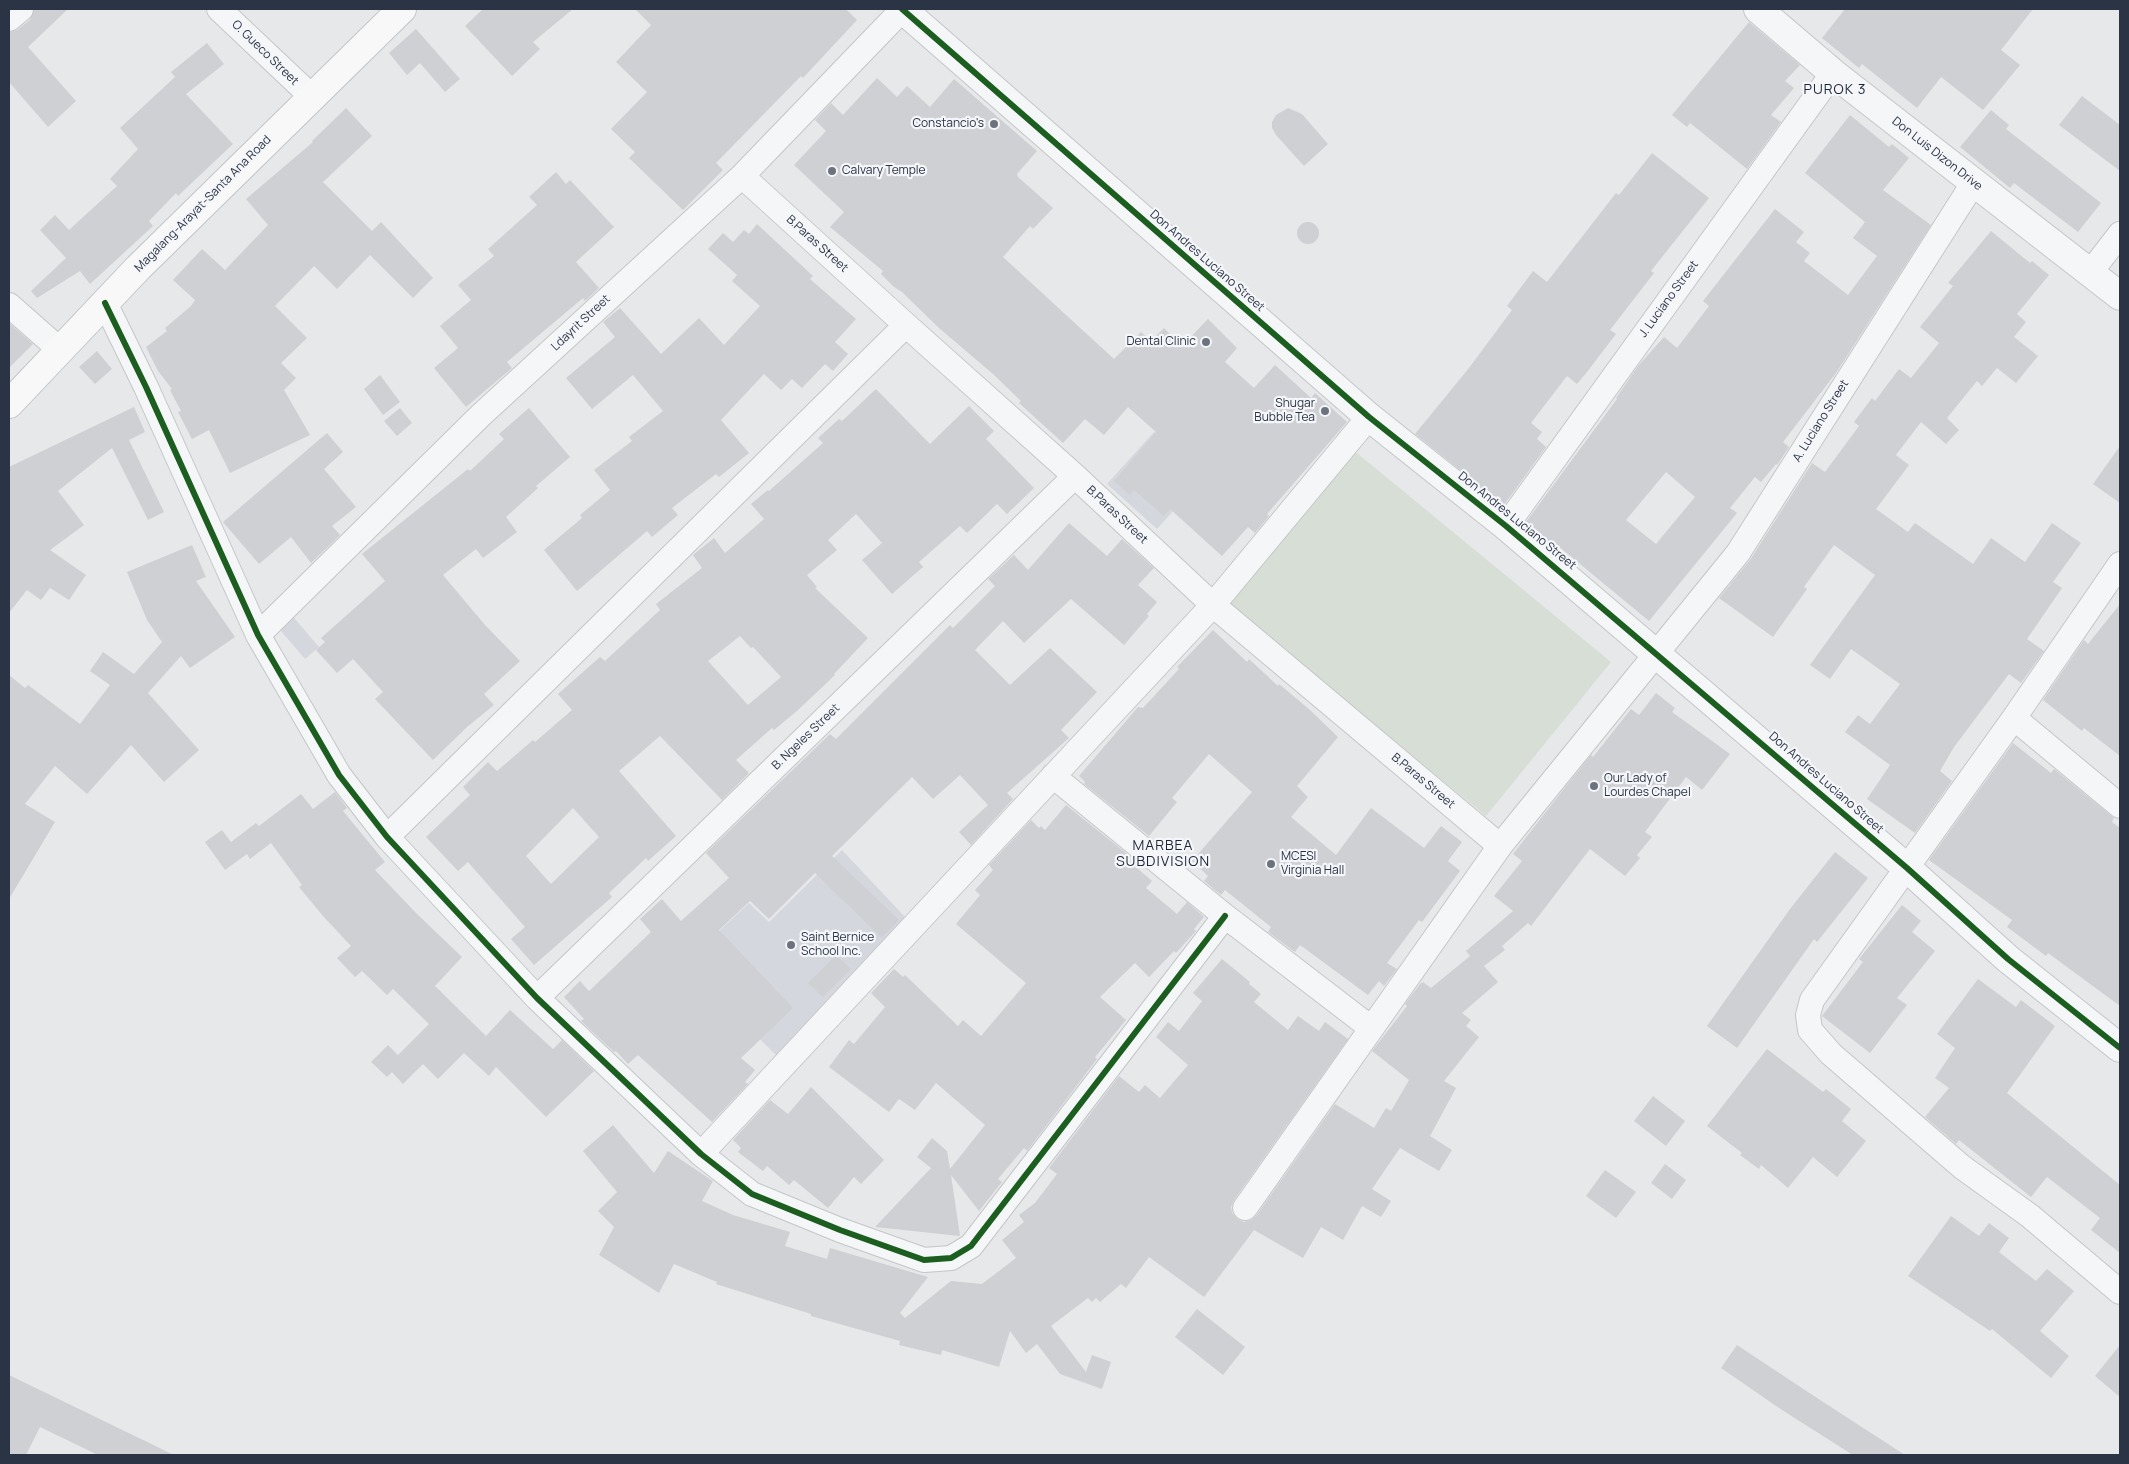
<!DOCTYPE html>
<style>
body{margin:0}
#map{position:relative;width:2129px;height:1464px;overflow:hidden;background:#e6e8ea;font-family:Manrope,sans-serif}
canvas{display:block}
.frame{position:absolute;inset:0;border:10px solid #2b3445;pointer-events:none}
</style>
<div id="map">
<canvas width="2129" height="1464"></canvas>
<div class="frame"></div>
</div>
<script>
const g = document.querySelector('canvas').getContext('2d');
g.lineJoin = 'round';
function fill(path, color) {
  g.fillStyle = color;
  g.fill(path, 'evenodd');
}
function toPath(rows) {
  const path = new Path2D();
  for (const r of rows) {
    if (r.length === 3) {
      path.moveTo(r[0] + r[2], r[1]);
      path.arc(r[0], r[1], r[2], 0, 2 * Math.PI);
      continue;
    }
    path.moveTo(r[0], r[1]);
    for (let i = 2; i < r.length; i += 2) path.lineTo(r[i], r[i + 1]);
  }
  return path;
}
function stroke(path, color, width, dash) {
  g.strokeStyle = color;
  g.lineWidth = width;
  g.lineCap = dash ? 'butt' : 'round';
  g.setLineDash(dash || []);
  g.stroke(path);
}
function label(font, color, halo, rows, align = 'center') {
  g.font = font + ' Manrope,sans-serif';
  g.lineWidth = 4.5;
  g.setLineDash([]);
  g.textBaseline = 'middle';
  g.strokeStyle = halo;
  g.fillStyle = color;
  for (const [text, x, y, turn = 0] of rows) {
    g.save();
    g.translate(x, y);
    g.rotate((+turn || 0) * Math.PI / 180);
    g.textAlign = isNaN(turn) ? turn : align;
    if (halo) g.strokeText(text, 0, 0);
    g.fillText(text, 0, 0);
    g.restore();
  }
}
const built = toPath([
 [1154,432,1204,477,1157,529,1107,484],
 [289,612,319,647,305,659,275,624],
 [842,850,905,917,776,1055,684,964,749,903,769,922]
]);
const green = toPath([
 [1352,449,1611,662,1486,816,1227,603]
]);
const building = toPath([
 [34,9,68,9,28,47,76,101,48,127,9,82,9,32,17,30,30,20],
 [483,9,573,9,533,42,540,49,512,76,465,26],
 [635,9,846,9,857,20,803,78,801,76,716,163,723,170,683,210,629,158,635,152,611,129,647,92,616,62,651,25],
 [1845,9,2033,9,2001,50,2020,65,1983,110,1941,77,1917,108,1862,64,1859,68,1822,38],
 [1749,22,1800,65,1785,81,1794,88,1771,115,1781,122,1747,169,1690,123,1687,127,1672,115],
 [416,29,460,79,445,92,420,63,407,75,389,53],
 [207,43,224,64,186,94,233,144,178,196,176,193,149,221,153,226,90,284,80,271,37,298,31,291,66,258,40,230,55,215,69,230,117,186,110,179,138,149,120,128,175,77,171,72],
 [877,78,897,97,907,86,930,107,954,79,1037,151,1017,174,1018,177,1053,208,1033,229,1030,226,1003,257,1114,359,1141,332,1151,341,1164,328,1182,346,1208,319,1237,348,1225,362,1254,388,1275,365,1311,398,1315,393,1347,422,1267,514,1269,516,1255,533,1248,527,1222,556,1170,509,1164,516,1134,490,1130,495,1114,481,1156,432,1128,407,1104,435,1085,419,1063,443,1019,403,1021,401,993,374,939,328,902,292,894,287,881,274,883,271,830,227,844,212,794,165,826,131,815,120,831,103,843,115],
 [2082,96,2120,125,2120,171,2059,125],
 [346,108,372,136,323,182,372,231,381,222,433,278,413,298,370,255,337,289,314,266,275,306,307,338,281,363,296,378,284,390,310,435,230,473,209,430,192,439,178,412,181,411,170,390,172,389,158,371,146,347,167,331,165,328,191,306,195,300,173,280,202,249,225,270,268,225,246,199,313,142,312,141],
 [1288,108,1302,114,1328,144,1304,166,1276,135,1272,128,1272,122,1276,115],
 [1991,110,2009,125,2006,129,2101,203,2078,232,2014,183,2010,188,1960,147],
 [1850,115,1889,147,1892,144,1909,158,1883,190,1931,225,1836,373,1783,442,1789,447,1777,465,1776,464,1761,482,1755,477,1730,508,1737,513,1649,621,1551,540,1549,542,1526,522,1617,399,1616,398,1638,366,1664,337,1677,348,1709,306,1703,301,1775,209,1804,232,1796,242,1810,253,1804,261,1848,295,1877,256,1853,238,1865,222,1805,173],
 [1666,472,1695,497,1656,544,1626,520],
 [1652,153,1709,198,1651,271,1654,273,1610,330,1616,334,1587,372,1577,384,1567,376,1531,423,1542,432,1537,439,1546,447,1504,505,1415,434,1469,368,1512,310,1507,306,1533,271,1547,282,1616,193,1619,195],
 [556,172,566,184,570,180,614,227,576,262,599,288,585,301,583,298,507,362,512,368,466,407,434,368,458,348,440,326,471,300,458,285,494,256,488,249,537,205,529,197],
 [1308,233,11],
 [757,224,813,276,810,279,856,319,835,342,848,354,833,371,825,364,802,388,792,379,781,390,764,374,721,420,749,453,719,477,716,474,672,508,678,515,652,537,647,531,577,591,544,550,582,518,580,515,610,490,594,470,632,441,629,437,663,411,633,375,592,409,566,378,615,337,603,322,620,308,661,354,699,318,724,345,760,306,732,281,737,275,708,249,723,233,733,242,744,230,749,234],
 [1991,231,2030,263,2032,261,2049,275,2017,314,2026,322,2014,337,2038,356,2016,383,1997,368,1982,386,1977,381,1947,418,1959,430,1946,444,1921,422,1896,455,1909,465,1876,509,1908,532,1915,523,1973,564,1991,538,2025,562,2052,523,2081,543,2053,582,2062,588,2027,639,2044,651,2021,683,2009,674,1954,747,1940,771,1952,781,1915,833,1867,799,1890,765,1845,732,1858,715,1870,724,1900,684,1851,649,1830,679,1810,665,1875,575,1834,545,1804,587,1807,589,1773,637,1719,598,1750,560,1812,463,1825,472,1859,426,1854,422,1872,398,1875,401,1899,369,1911,378,1939,343,1920,327,1953,286,1948,283],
 [9,323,33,344,9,368],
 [97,351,112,369,95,384,79,367],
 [380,375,400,402,383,415,364,389],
 [876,389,930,444,969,406,994,431,986,439,1034,488,1007,514,997,504,967,533,960,526,919,562,923,567,892,594,862,560,882,543,856,514,828,540,837,550,807,575,817,587,815,588,868,638,834,674,835,675,798,710,774,730,772,728,736,760,749,773,722,800,660,736,619,771,676,836,648,861,646,858,609,893,612,897,534,965,511,939,525,927,468,862,458,871,426,837,470,795,463,787,488,762,497,771,533,740,535,742,572,710,558,694,600,657,605,661,660,610,656,604,702,568,693,555,714,538,725,553,764,519,751,504,768,490,769,491,823,443,818,438,839,419,842,421],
 [740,636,751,648,753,647,781,677,748,705,708,661],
 [573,808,599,837,551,884,526,856],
 [134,407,145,432,129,440,164,512,148,520,112,448,58,491,84,525,50,550,86,575,69,600,50,588,41,600,27,590,9,613,9,467],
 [400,408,412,423,397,436,384,421],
 [529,408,570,457,536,486,538,488,506,517,517,532,483,558,476,549,443,575,485,625,520,661,484,694,494,705,467,727,433,760,375,699,383,692,353,659,337,673,316,650,325,642,321,638,385,581,362,554,468,469,470,471,504,439,499,434],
 [327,433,343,452,324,469,356,507,332,526,340,535,311,563,291,537,259,564,223,522],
 [2120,446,2120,503,2093,484],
 [1069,523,1107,556,1122,539,1154,568,1138,585,1157,602,1147,614,1149,616,1124,645,1071,599,1024,643,1003,621,975,650,1010,685,1050,648,1097,692,1061,730,1069,738,1007,793,1013,799,971,845,959,832,988,805,960,775,933,799,912,777,832,856,899,920,882,938,815,873,769,919,750,901,719,930,793,1008,741,1058,755,1070,745,1082,748,1084,712,1122,638,1055,628,1064,616,1051,614,1052,581,1021,584,1019,564,997,580,981,589,991,651,932,640,919,662,899,681,921,729,878,706,853,830,734,836,739,950,625,953,628,995,586,988,579,1014,555,1028,570],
 [192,545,206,577,196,581,235,637,190,668,181,656,148,693,199,750,164,782,131,745,87,794,55,766,25,804,55,822,9,899,9,675,25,688,28,685,80,724,110,685,90,671,103,652,134,674,162,642,147,620,127,572],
 [2120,604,2120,756,2084,728,2082,731,2043,700,2084,640,2088,644],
 [1213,630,1247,662,1249,659,1278,686,1279,684,1310,710,1338,737,1297,786,1308,797,1291,817,1336,855,1371,808,1424,848,1441,826,1462,842,1448,861,1460,871,1422,922,1419,920,1387,963,1397,969,1384,986,1379,981,1368,995,1300,945,1295,952,1268,932,1271,927,1225,890,1221,895,1204,881,1208,876,1192,861,1252,792,1209,754,1172,798,1177,802,1149,836,1084,784,1085,782,1079,776,1138,707,1143,708,1179,669,1177,667],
 [1656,693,1675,708,1672,712,1730,754,1702,790,1686,777,1645,832,1652,837,1637,855,1640,858,1625,876,1590,849,1531,926,1528,923,1502,946,1505,950,1484,966,1498,982,1462,1013,1471,1020,1466,1026,1479,1037,1444,1081,1456,1088,1430,1136,1452,1150,1439,1171,1400,1148,1372,1189,1391,1201,1381,1217,1362,1206,1343,1240,1321,1227,1303,1258,1254,1230,1204,1297,1149,1257,1126,1288,1121,1284,1100,1302,1096,1298,1092,1302,1088,1298,1051,1326,1086,1372,1092,1355,1111,1362,1102,1389,1060,1374,1037,1344,1026,1353,1010,1331,999,1367,942,1350,941,1355,899,1345,900,1341,811,1316,811,1314,716,1284,717,1282,674,1264,659,1293,599,1255,614,1227,598,1211,617,1192,583,1151,613,1125,654,1173,668,1151,713,1181,702,1201,733,1215,790,1232,785,1246,827,1259,830,1248,928,1277,900,1313,905,1318,951,1281,982,1284,1016,1258,1002,1240,1024,1222,1019,1215,1035,1203,1057,1174,1049,1168,1119,1076,1139,1092,1145,1085,1160,1098,1188,1065,1156,1037,1168,1022,1179,1031,1202,1001,1193,993,1222,959,1250,982,1249,984,1261,994,1254,1002,1288,1030,1298,1016,1319,1031,1325,1022,1348,1039,1234,1200,1231,1207,1232,1213,1237,1219,1244,1222,1251,1220,1256,1216,1335,1104,1374,1128,1386,1108,1391,1111,1409,1080,1372,1051,1407,1006,1405,1004,1420,984,1423,982,1431,988,1470,956,1466,951,1513,911,1494,896,1522,861,1513,854,1563,790,1591,755,1593,757,1631,709,1639,715],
 [2013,743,2051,773,2054,769,2114,818,2112,822,2120,828,2120,1006,2048,953,2046,956,2007,927,2012,920,1929,860],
 [335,792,347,808,343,811,385,862,375,870,416,913,462,957,435,986,486,1036,510,1010,553,1049,562,1040,594,1071,546,1117,496,1067,489,1076,464,1053,438,1079,423,1064,403,1084,392,1072,387,1077,371,1062,388,1045,398,1055,429,1024,393,989,387,995,362,971,355,977,337,958,351,946,323,916,299,887,302,885,271,843,250,859,247,854,225,870,205,842,222,830,231,842,256,823,259,826,301,794,313,809],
 [1066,805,1131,857,1128,860,1152,881,1146,888,1177,914,1187,902,1204,917,1194,929,1196,931,1176,953,1174,951,1149,977,1135,963,1100,997,1126,1020,1095,1057,1097,1059,1027,1151,1024,1148,998,1179,1002,1182,979,1211,951,1175,960,1236,875,1227,931,1168,917,1157,932,1138,947,1151,950,1169,985,1125,936,1083,915,1110,899,1099,889,1112,829,1067,849,1040,854,1044,885,1007,871,993,894,969,903,977,905,975,958,1026,963,1020,981,1036,1026,983,956,924,980,895,975,890,993,870,989,865,1031,820,1039,828,1041,826,1045,830],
 [1835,852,1868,878,1817,942,1814,939,1737,1048,1707,1026,1790,909],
 [1902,905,1921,921,1912,932,1935,951,1897,998,1907,1005,1870,1053,1822,1016,1863,962,1859,959],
 [836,955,851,969,823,997,808,983],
 [1978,979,2016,1007,2021,1000,2055,1026,2007,1093,2120,1185,2120,1253,2091,1230,2100,1218,2047,1177,2031,1197,1959,1140,1956,1144,1925,1117,1949,1088,1935,1078,1955,1048,1937,1034],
 [1767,1049,1823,1092,1826,1089,1851,1109,1842,1121,1866,1141,1837,1177,1813,1157,1788,1188,1761,1165,1759,1169,1740,1155,1742,1153,1707,1126],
 [811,1087,884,1160,861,1184,854,1177,828,1208,794,1180,789,1185,767,1166,763,1171,738,1152,741,1148,733,1140,770,1100,788,1114],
 [1653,1096,1685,1121,1666,1146,1634,1121],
 [1665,1164,1686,1180,1672,1199,1651,1183],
 [1605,1170,1636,1192,1616,1218,1586,1196],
 [1951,1216,1979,1236,1989,1223,2009,1238,1999,1252,2036,1281,2047,1269,2074,1291,2040,1331,2069,1356,2051,1378,1992,1329,1990,1331,1908,1276],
 [1197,1309,1245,1347,1223,1375,1175,1337],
 [1737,1345,1814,1396,1905,1455,1853,1455,1782,1410,1721,1368],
 [2120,1345,2120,1397,2095,1376],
 [9,1375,174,1455,98,1455,40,1427,26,1455,9,1455]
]);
const minor = toPath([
 [219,9,311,96],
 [9,19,21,9],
 [742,176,906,325,1075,476,1213,605,1500,846],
 [2090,273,2120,234],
 [105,303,146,387,258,635,339,775,387,837,537,998,701,1154,752,1194,840,1230,924,1260,951,1258,971,1246,1225,916],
 [9,305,59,349],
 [1506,526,1833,73],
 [2120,564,2014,718,1812,1000,1808,1015,1810,1030,1831,1054,1962,1167,2030,1216,2120,1292],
 [258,635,481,415,742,176,903,9],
 [2014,718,2120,806],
 [1053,776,1225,916,1371,1028],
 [387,837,906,325],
 [537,998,1075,476],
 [701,1154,1213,605,1369,417],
 [1245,1208,1500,846,1738,553,1974,182]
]);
const tertiary = toPath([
 [902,9,1369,417,1506,526,1907,868,2008,959,2120,1048],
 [1758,9,1833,73,2120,296]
]);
const primary = toPath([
 [9,404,138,268,402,9]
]);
const cycleway = toPath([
 [902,9,1369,417,1506,526,1907,868,2008,959,2120,1048],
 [105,303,146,387,258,635,339,775,387,837,537,998,701,1154,752,1194,840,1230,924,1260,951,1258,971,1246,1225,916]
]);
const markers = [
 [994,124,5,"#6c737f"],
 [832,171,5,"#6c737f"],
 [1206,342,5,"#6c737f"],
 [1325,411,5,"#6c737f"],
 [1594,786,5,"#6c737f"],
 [1271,864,5,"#6c737f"],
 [791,945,5,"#6c737f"]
];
const streetNames = [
 ["O. Gueco Street",265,53,44],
 ["Don Luis Dizon Drive",1937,154,38],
 ["Magalang-Arayat-Santa Ana Road",203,204,-45],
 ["B.Paras Street",817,244,42],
 ["Don Andres Luciano Street",1207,261,41],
 ["J. Luciano Street",1669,299,-54],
 ["Ldayrit Street",581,323,-43],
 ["A. Luciano Street",1821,421,-58],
 ["B.Paras Street",1117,515,43],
 ["Don Andres Luciano Street",1517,521,39],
 ["B. Ngeles Street",806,737,-44],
 ["B.Paras Street",1423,781,40],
 ["Don Andres Luciano Street",1826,783,41]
];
const poiNames = [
 ["Constancio's",984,124,"right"],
 ["Calvary Temple",842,171],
 ["Dental Clinic",1196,342,"right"],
 ["Shugar",1315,404,"right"],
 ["Bubble Tea",1315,418,"right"],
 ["Our Lady of",1604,779],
 ["Lourdes Chapel",1604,793],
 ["MCESI",1281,857],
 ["Virginia Hall",1281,871],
 ["Saint Bernice",801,938],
 ["School Inc.",801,952]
];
const neighbourhoodNames = [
 ["PUROK 3",1835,90],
 ["MARBEA",1163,846],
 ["SUBDIVISION",1163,862]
];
fill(built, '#d4d7dd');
fill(green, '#d6ded6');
fill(building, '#ced0d3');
stroke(minor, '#c4c6c8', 26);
stroke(tertiary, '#c4c6c8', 30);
stroke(primary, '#c2c5c8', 30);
stroke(minor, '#f5f6f7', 24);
stroke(tertiary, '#f5f6f7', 28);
stroke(primary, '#f8f8f8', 28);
stroke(cycleway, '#1b5e20', 6);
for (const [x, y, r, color] of markers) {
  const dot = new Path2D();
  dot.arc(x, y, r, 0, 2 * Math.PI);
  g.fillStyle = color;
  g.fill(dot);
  stroke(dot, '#f4f6f9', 2);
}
label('12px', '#2b3445', '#f4f6f9', streetNames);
label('12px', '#2b3445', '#f4f6f9', poiNames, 'left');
g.letterSpacing = '1px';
label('14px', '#1d2536', '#f4f6f9', neighbourhoodNames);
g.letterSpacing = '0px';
</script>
